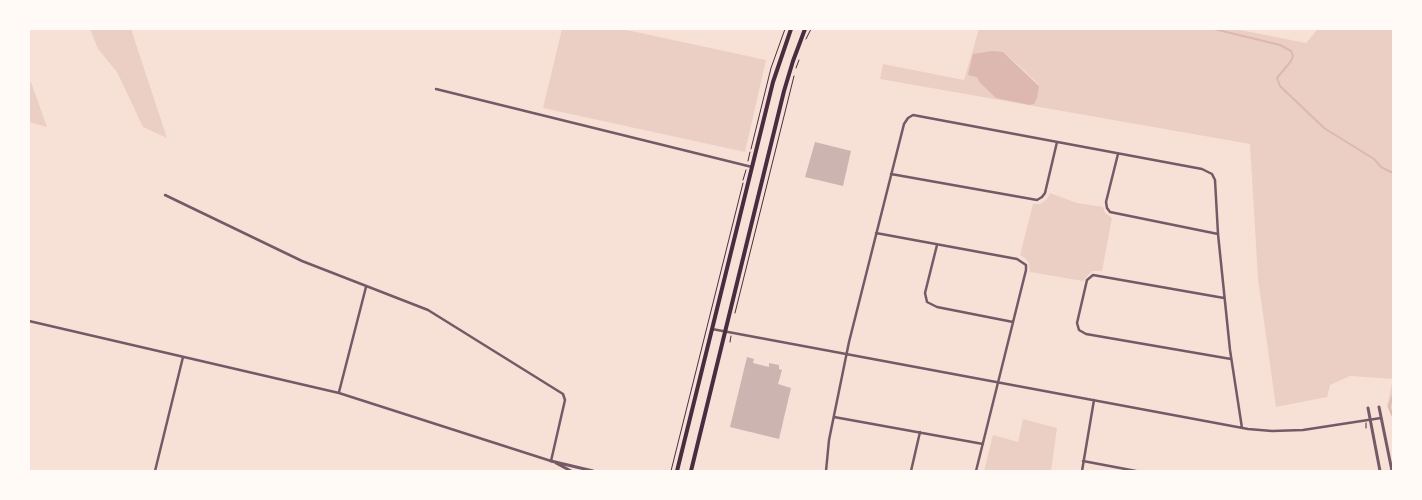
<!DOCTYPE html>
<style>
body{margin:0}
#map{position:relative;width:1422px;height:500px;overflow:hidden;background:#f7e1d7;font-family:"IBM Plex Serif",serif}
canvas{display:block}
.frame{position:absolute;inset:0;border:30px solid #fffaf5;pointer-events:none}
</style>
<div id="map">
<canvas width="1422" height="500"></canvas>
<div class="frame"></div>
</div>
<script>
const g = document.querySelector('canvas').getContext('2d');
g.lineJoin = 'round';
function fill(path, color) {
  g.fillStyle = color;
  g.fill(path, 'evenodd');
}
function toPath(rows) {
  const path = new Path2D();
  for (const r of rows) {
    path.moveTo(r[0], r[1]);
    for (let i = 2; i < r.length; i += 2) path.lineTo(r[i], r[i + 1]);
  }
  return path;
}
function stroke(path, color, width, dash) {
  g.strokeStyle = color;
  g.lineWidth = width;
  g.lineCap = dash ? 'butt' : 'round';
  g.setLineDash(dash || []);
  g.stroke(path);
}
const green = toPath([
 [90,29,131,29,167,138,143,127,117,72,98,49],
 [562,29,622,29,766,60,745,152,543,108],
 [979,29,1235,29,1306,43,1318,29,1393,29,1393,418,1387,406,1393,379,1350,376,1330,385,1327,397,1276,407,1258,279,1250,144,880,79,883,64,964,80],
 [1003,52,1017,64,1039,85,996,98,979,82,977,77],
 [29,78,32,85,47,127,29,122],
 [1050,193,1077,203,1103,207,1105,213,1112,218,1102,271,1092,271,1083,281,1030,272,1029,263,1025,258,1020,255,1033,204,1040,204,1047,199],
 [1023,419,1057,428,1051,471,984,471,993,435,1018,442]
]);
const water = toPath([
 [992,51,1003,52,1039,86,1037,98,1034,104,1030,105,996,98,979,82,977,77,968,75,973,54]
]);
const stream = toPath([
 [1214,29,1280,45,1291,51,1293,56,1291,61,1277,78,1280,86,1324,128,1374,159,1381,167,1393,173],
 [1393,395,1389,407,1393,417]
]);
const building = toPath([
 [815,142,851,151,843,186,805,177],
 [747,357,754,359,753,363,769,367,769,363,779,365,779,369,782,370,778,384,791,388,779,439,730,427]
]);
const path = toPath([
 [806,39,811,29],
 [796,68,799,60],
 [751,149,771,68,785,29],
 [748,161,750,152],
 [743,180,746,170],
 [735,313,794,76],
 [730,342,731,336],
 [1366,423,1366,428],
 [671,471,743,183]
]);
const minor = toPath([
 [436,89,752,167],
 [1118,154,1106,202,1107,208,1110,212,1218,234],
 [891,174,1037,200,1042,197,1045,193,1057,142],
 [876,233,1017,259,1026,265,1026,270,976,471],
 [937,245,925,293,927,302,937,307,1013,322],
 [1224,298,1093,275,1087,280,1077,323,1079,330,1086,334,1231,359],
 [29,321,339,393,551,461,565,400,563,394,428,310,302,261,165,195],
 [712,329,1248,429,1272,431,1303,430,1381,418],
 [339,392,366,287],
 [834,417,983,444],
 [1083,461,1136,471],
 [155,471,183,357],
 [826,471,829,440,849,342,904,124,908,118,913,115,1202,169,1212,174,1215,180,1218,234,1230,350,1242,428],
 [911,471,920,432],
 [1082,471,1094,400]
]);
const tertiary = toPath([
 [1379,407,1392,471],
 [1368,408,1380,471],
 [551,461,593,471],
 [556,463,571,471]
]);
const primary = toPath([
 [677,471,773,82,791,29],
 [691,471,784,91,793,61,805,29]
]);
fill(green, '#ebcfc5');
fill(water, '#dcb8b0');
stroke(stream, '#dcb8b0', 2);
fill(building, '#ccb4b1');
stroke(path, '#4a2c40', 1);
stroke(minor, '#755966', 2.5);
stroke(tertiary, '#755966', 3);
stroke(primary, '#4a2c40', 4);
</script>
